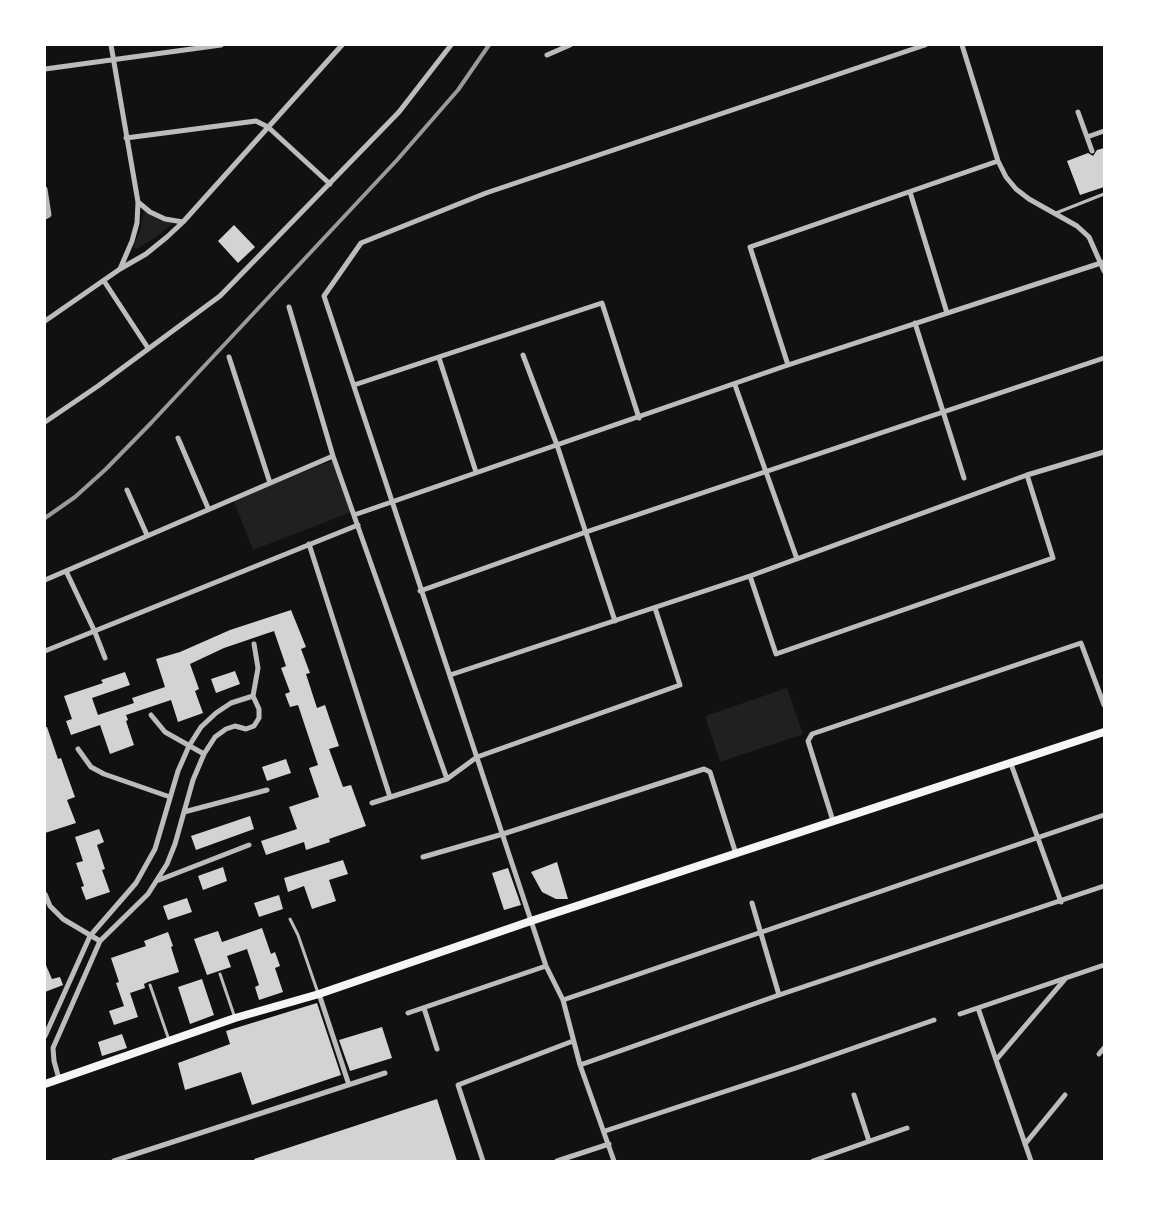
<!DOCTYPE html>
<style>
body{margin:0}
#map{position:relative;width:1149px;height:1206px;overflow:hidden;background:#111;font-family:"Alegreya Sans",sans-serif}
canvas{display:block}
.frame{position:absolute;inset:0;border:46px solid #fff;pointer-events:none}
</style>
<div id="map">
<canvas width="1149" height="1206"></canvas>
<div class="frame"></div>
</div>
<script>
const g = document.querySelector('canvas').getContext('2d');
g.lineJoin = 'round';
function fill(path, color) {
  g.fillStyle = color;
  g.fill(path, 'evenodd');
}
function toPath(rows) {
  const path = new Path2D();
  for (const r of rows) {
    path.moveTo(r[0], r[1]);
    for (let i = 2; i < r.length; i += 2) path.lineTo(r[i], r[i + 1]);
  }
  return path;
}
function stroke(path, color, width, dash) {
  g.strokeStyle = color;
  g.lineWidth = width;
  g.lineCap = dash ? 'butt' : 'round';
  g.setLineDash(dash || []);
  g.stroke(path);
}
const green = toPath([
 [145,205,151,212,175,222,156,237,137,249,133,247,140,231],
 [334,460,354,511,253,550,233,499],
 [787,688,803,734,720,762,705,716]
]);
const building = toPath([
 [1104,148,1104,187,1080,195,1067,161,1088,153,1093,156,1097,150],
 [234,225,255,247,238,263,218,241],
 [291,610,306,647,301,649,310,673,306,674,317,708,325,705,339,746,329,749,343,787,351,785,366,826,329,839,330,842,306,850,304,842,266,855,261,841,297,829,289,807,319,797,309,768,318,765,298,705,290,707,285,694,290,692,281,668,286,666,274,631,224,648,190,664,199,689,195,691,203,713,178,722,171,700,126,715,128,720,126,721,134,745,110,754,100,725,71,735,66,721,72,719,64,696,103,683,101,680,125,672,130,685,92,698,98,715,134,703,132,698,165,687,156,659,180,652,230,630],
 [235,671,240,684,216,693,211,679],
 [45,727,47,727,58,759,61,758,75,797,67,800,76,823,45,833],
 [286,759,291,773,267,781,262,767],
 [250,816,254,829,196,850,191,836],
 [99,829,104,842,97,845,105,869,102,870,110,892,86,900,81,887,84,886,76,863,83,861,75,837],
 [343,860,348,874,329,880,336,901,312,909,304,886,288,892,284,878],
 [557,862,568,899,556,899,542,892,531,872],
 [223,867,227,881,203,890,198,876],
 [508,868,521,905,504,910,492,873],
 [279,895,283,909,259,917,254,903],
 [187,898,192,912,168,920,163,906],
 [262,928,271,954,275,952,280,966,275,968,283,992,259,1000,255,987,259,985,247,949,227,956,231,967,207,975,194,939,218,931,222,942],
 [168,932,173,946,171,947,179,972,148,982,144,984,145,988,130,993,138,1017,114,1025,109,1011,124,1006,116,983,119,982,111,958,146,946,144,941],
 [45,963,52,979,60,977,63,985,45,992],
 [202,979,214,1015,190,1024,178,987],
 [317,1003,341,1075,252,1105,241,1072,185,1090,178,1063,230,1044,226,1031],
 [382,1027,392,1058,350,1071,339,1040],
 [122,1034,127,1048,102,1056,98,1042],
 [437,1099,457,1161,255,1161,254,1159]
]);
const service = toPath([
 [1056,213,1104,194],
 [290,919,298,935,318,993],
 [220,974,235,1018],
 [150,985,169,1040]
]);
const minor = toPath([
 [111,45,138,202,137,223,132,241,120,269],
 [962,45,998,161,1006,177,1016,189,1029,199,1077,226,1089,237,1104,271],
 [547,55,570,45],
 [45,69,221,45],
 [1078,112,1092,151],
 [1087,137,1104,131],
 [126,138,256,121,268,127,330,184],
 [45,189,49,215,45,217],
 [910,192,947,313],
 [138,202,150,212,165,219,183,222],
 [104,281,148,348],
 [289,307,333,456,447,779],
 [45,321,120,269,146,254,167,237,183,222,342,45],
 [915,323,964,478],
 [523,355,557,445,615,621],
 [229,357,270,483],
 [439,358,476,472],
 [788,365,750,247,998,161],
 [354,385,602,303,639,418],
 [735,385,797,559],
 [45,422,98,386,220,296,399,112,451,45],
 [178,438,208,508],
 [127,490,147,535],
 [354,515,788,365,1104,262],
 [309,544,390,797],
 [66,571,94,630,105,658],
 [750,576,776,654,1053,558,1027,475],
 [45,580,333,456],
 [420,591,586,532,1104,358],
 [45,651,358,525],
 [450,675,750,576,1027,475,1104,452],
 [253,696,258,668,254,644],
 [151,715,165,732,204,754],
 [78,749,91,767,104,774,170,797],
 [1011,764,1061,902],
 [372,803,447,779,477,757,680,685,655,608],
 [184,812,267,790],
 [833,821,808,741,812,734,1081,643,1104,705],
 [423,857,503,834,704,769,710,772,736,854],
 [159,880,249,845],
 [45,894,50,906,63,919,100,941],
 [752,903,779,995],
 [319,994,349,1085],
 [563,1000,1104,815],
 [424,1008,437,1049],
 [978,1008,1031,1161],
 [408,1013,546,966],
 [960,1014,1104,965],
 [45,1036,90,936,136,883,155,849,178,771,189,746,201,727,216,713,231,703,253,696],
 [1099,1054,1104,1048],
 [996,1060,1066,978],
 [580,1065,779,995,1104,886],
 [59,1079,54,1061,53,1048,100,941,148,894,167,864,175,844,193,780,204,754,215,737,226,729,235,726,246,729,254,726,259,718,259,709,253,696],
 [854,1095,869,1141],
 [605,1131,796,1068,934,1020],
 [1025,1144,1065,1095],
 [114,1161,385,1073],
 [483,1161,458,1085,573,1041],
 [557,1161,609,1144],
 [614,1161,580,1065,563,1000,546,966,324,296,361,243,486,193,925,45],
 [813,1161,907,1128]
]);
const secondary = toPath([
 [45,1084,235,1018,319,994,531,921,1104,732]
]);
const rail = toPath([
 [45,518,75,497,106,469,151,423,397,160,458,90,489,45]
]);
fill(green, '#202020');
fill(building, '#d3d3d3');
stroke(service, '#bcbcbc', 3);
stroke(minor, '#bcbcbc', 5);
stroke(secondary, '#f5f5f5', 8);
stroke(rail, '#9a9a9a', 4);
</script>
